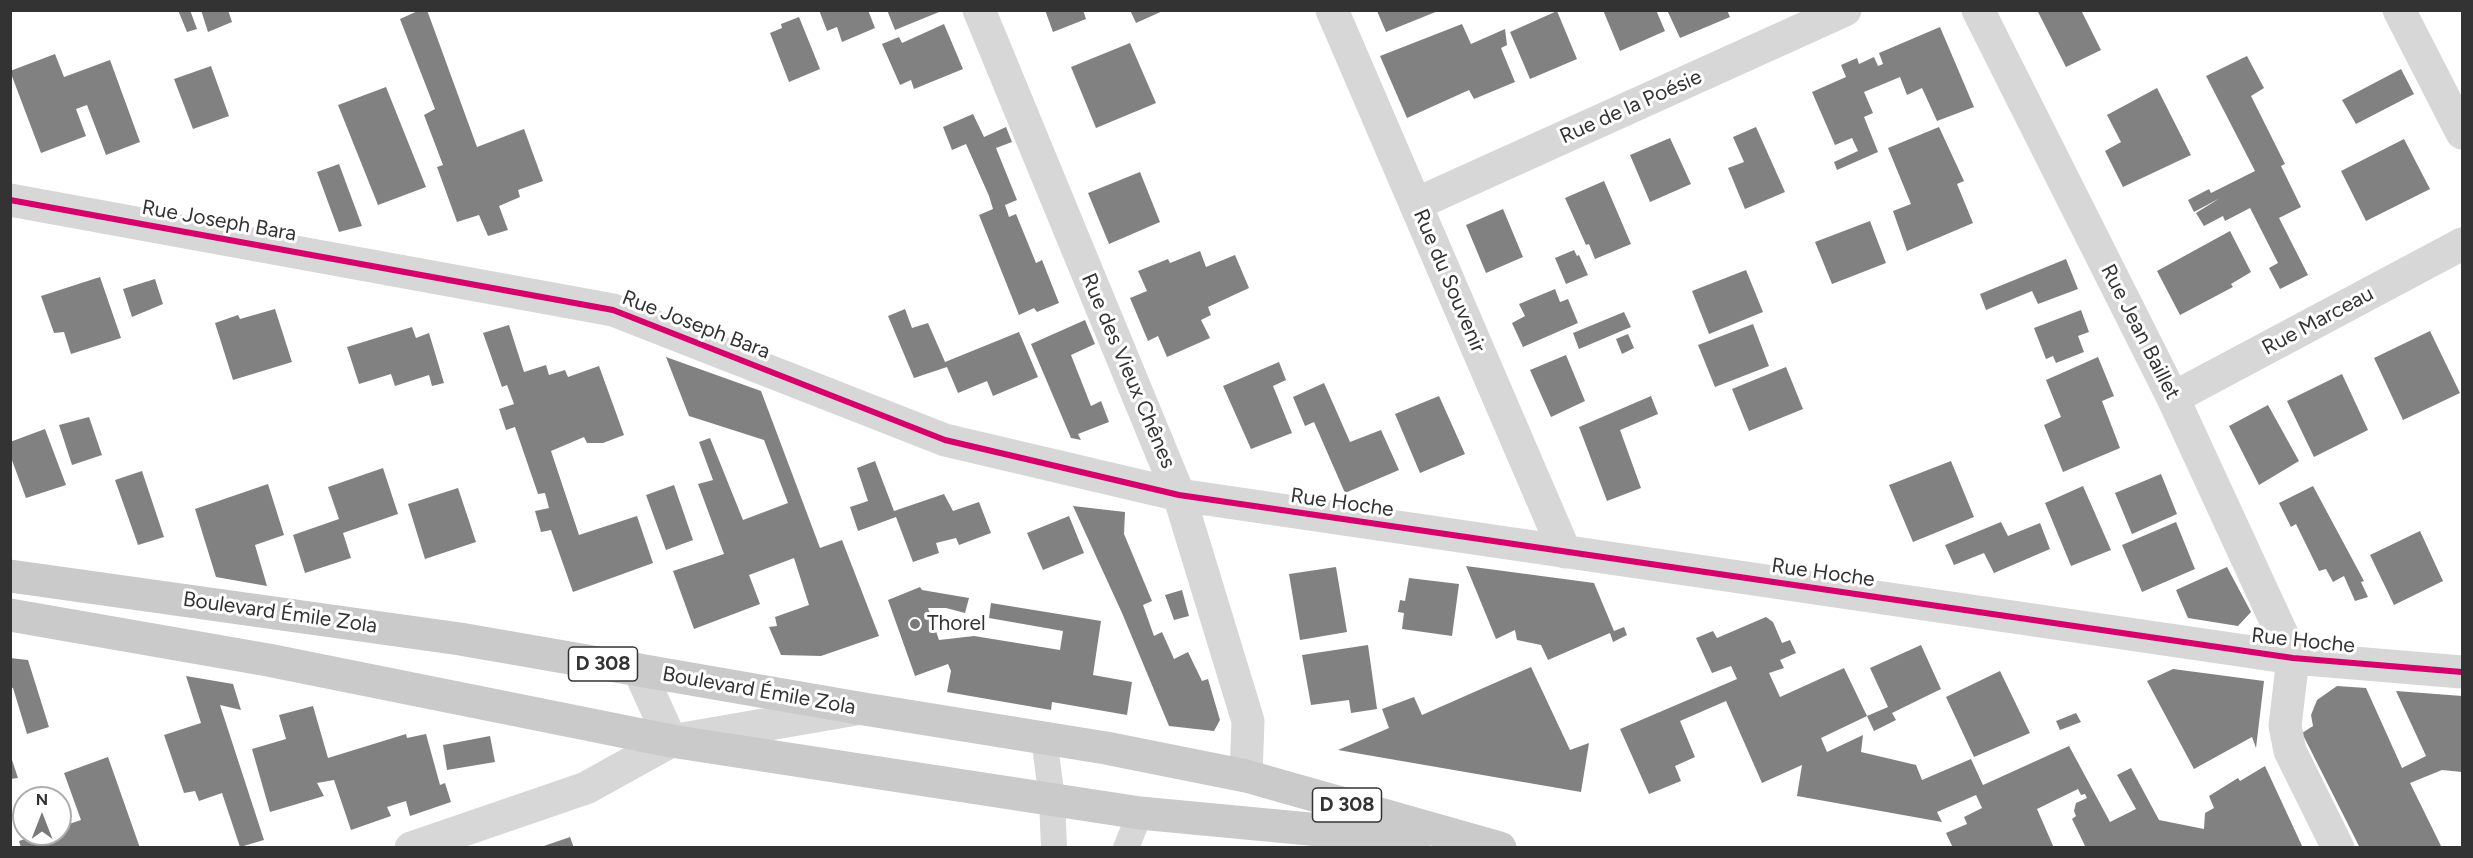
<!DOCTYPE html>
<meta charset="utf-8">
<style>
body{margin:0}
#map{position:relative;width:2473px;height:858px;overflow:hidden;background:#fff;font-family:Figtree,sans-serif}
canvas{display:block}
.frame{position:absolute;inset:0;border:12px solid #333;pointer-events:none}
.north{position:absolute;left:12px;top:786px;width:60px;height:60px;box-sizing:border-box;background:#fff;border:2px solid #adadad;border-radius:50%;rotate:0deg;font-size:16px;font-weight:700;line-height:24px;text-align:center;color:#333}
.north::after{content:'';display:block;margin:auto;width:21px;height:27px;background:#7a7a7a;clip-path:polygon(50% 0,100% 100%,50% 72%,0 100%)}
</style>
<div id="map">
<canvas width="2473" height="858"></canvas>
<div class="frame"></div>
<div class="north">N</div>
</div>
<script>
const g = document.querySelector('canvas').getContext('2d');
g.lineJoin = 'round';
function fill(path, color) {
  g.fillStyle = color;
  g.fill(path, 'evenodd');
}
function toPath(rows) {
  const path = new Path2D();
  for (const r of rows) {
    path.moveTo(r[0], r[1]);
    for (let i = 2; i < r.length; i += 2) path.lineTo(r[i], r[i + 1]);
  }
  return path;
}
function stroke(path, color, width, dash) {
  g.strokeStyle = color;
  g.lineWidth = width;
  g.lineCap = dash ? 'butt' : 'round';
  g.setLineDash(dash || []);
  g.stroke(path);
}
function label(font, color, halo, rows, align = 'center') {
  g.font = font + ' Figtree,sans-serif';
  g.lineWidth = 6;
  g.setLineDash([]);
  g.textBaseline = 'middle';
  g.strokeStyle = halo;
  g.fillStyle = color;
  for (const [text, x, y, turn = 0] of rows) {
    g.save();
    g.translate(x, y);
    g.rotate((+turn || 0) * Math.PI / 180);
    g.textAlign = isNaN(turn) ? turn : align;
    if (halo) g.strokeText(text, 0, 0);
    g.fillText(text, 0, 0);
    g.restore();
  }
}
const building = toPath([
 [178,10,190,10,197,29,187,32],
 [201,10,228,10,232,22,208,32],
 [420,10,427,10,477,147,524,129,543,181,518,190,520,197,499,206,508,230,488,236,479,215,457,222,437,167,443,165,424,115,435,109,400,19],
 [819,10,868,10,875,28,842,42,837,27,827,31],
 [887,10,938,10,939,12,895,30],
 [1045,10,1083,10,1086,19,1053,32],
 [1130,10,1165,10,1136,23],
 [1603,10,1656,10,1665,31,1620,51],
 [1667,10,1727,10,1730,17,1680,38],
 [2037,10,2081,10,2101,50,2066,67],
 [1377,11,1438,11,1386,32],
 [1557,11,1577,59,1530,79,1510,32],
 [799,17,820,69,789,82,770,33,782,28,781,24],
 [944,24,963,69,914,89,911,80,900,85,882,44,899,37,902,43],
 [1462,24,1471,44,1505,29,1507,45,1501,48,1515,82,1474,99,1469,90,1407,118,1380,56],
 [1940,27,1974,107,1937,121,1922,88,1907,95,1900,77,1864,92,1873,113,1864,117,1878,152,1837,170,1834,162,1858,151,1852,138,1835,145,1812,92,1846,77,1841,65,1857,58,1859,64,1874,57,1878,66,1883,64,1879,53],
 [1130,43,1156,103,1096,128,1071,67],
 [55,54,64,77,110,60,140,142,106,155,87,105,76,109,86,136,41,153,10,71],
 [2247,56,2264,88,2251,96,2285,164,2281,166,2301,207,2279,218,2308,275,2280,289,2269,268,2278,263,2250,208,2225,221,2223,216,2204,226,2196,213,2220,198,2194,212,2188,200,2209,189,2211,193,2255,171,2206,76],
 [211,66,229,116,193,129,174,79],
 [2401,69,2414,94,2356,124,2342,100],
 [386,87,426,187,378,205,338,105],
 [2157,88,2191,155,2123,187,2105,151,2121,142,2107,115],
 [973,114,984,137,1006,127,1012,142,996,148,1017,200,1005,205,1009,217,1016,214,1036,263,1042,260,1059,303,1037,312,1034,308,1019,315,979,215,993,209,989,196,966,144,952,150,943,127],
 [1756,127,1785,192,1745,209,1728,168,1744,162,1733,137],
 [1939,127,1964,181,1957,184,1973,223,1907,251,1893,211,1911,204,1888,148],
 [1670,138,1691,184,1650,202,1630,155],
 [2404,139,2430,189,2366,221,2341,171],
 [339,164,362,226,339,232,317,172],
 [1140,172,1160,222,1109,244,1088,193],
 [1604,181,1631,244,1595,259,1589,244,1586,245,1565,198],
 [1503,209,1523,257,1486,273,1466,225],
 [1870,221,1886,263,1832,284,1815,242],
 [2230,231,2251,272,2231,284,2233,287,2180,315,2157,271],
 [1574,250,1577,256,1579,255,1588,275,1566,284,1555,258],
 [1200,251,1206,267,1235,255,1249,288,1208,307,1211,315,1201,320,1210,338,1167,357,1158,336,1148,341,1130,298,1147,291,1138,271,1168,259,1170,263],
 [2066,259,2078,289,2038,304,2032,291,1986,310,1980,294],
 [1746,270,1763,312,1709,334,1692,291],
 [100,277,121,338,71,354,64,332,54,333,41,296],
 [155,279,163,304,132,317,123,289],
 [1555,289,1560,302,1568,299,1578,323,1523,347,1512,323,1525,316,1519,304],
 [275,309,292,362,233,380,215,323,238,315,240,319],
 [905,309,912,328,928,323,945,362,1019,332,1038,377,993,396,987,381,958,393,947,367,914,378,888,316],
 [2081,310,2089,332,2078,336,2084,352,2056,363,2053,356,2046,359,2034,328],
 [1624,312,1631,327,1579,349,1573,333],
 [1085,320,1095,344,1071,355,1091,406,1101,401,1109,422,1078,434,1081,440,1071,438,1031,344],
 [1753,324,1769,366,1715,387,1698,345],
 [509,325,524,372,546,365,549,375,565,370,568,377,599,366,624,435,603,443,587,443,584,437,551,451,579,535,637,516,653,563,573,592,551,530,541,532,535,511,549,508,545,493,538,494,515,427,506,430,499,409,514,404,507,385,502,387,483,333],
 [412,327,416,338,429,333,444,383,432,386,429,375,395,386,391,374,359,384,347,347],
 [2430,331,2460,393,2403,420,2374,358],
 [1628,334,1634,348,1622,354,1616,339],
 [1566,355,1585,401,1551,417,1530,370],
 [666,357,761,391,820,548,842,540,879,636,821,656,781,655,769,627,777,626,775,617,809,605,794,558,749,575,760,604,694,629,673,571,724,554,698,484,713,480,699,442,710,438,743,520,788,503,764,440,689,416],
 [2098,357,2114,396,2102,401,2120,448,2063,472,2044,425,2061,417,2046,380],
 [1279,362,1286,380,1273,386,1292,433,1251,449,1223,386],
 [1786,367,1803,409,1749,431,1732,389],
 [2342,374,2368,430,2314,457,2287,401],
 [1324,383,1350,442,1381,430,1399,470,1345,493,1314,422,1305,426,1293,397],
 [1439,396,1465,454,1420,473,1395,414],
 [1651,396,1658,414,1620,430,1641,488,1607,501,1579,427],
 [2268,405,2299,461,2259,485,2229,426],
 [89,417,102,455,72,465,59,425],
 [45,429,66,485,26,498,10,455,10,442],
 [875,461,894,511,944,494,953,511,979,502,991,533,959,545,956,538,936,543,939,553,913,562,896,517,858,531,850,507,868,501,857,468],
 [1951,461,1974,517,1913,542,1889,485],
 [383,468,398,514,343,533,351,558,305,573,293,535,339,519,328,487],
 [142,471,164,537,138,545,115,480],
 [2161,474,2177,514,2132,534,2115,493],
 [268,484,284,535,255,545,267,586,216,577,195,509],
 [674,485,693,540,666,550,646,495],
 [2083,486,2111,550,2071,566,2045,503],
 [2313,486,2364,581,2361,582,2368,597,2355,601,2344,576,2333,582,2326,569,2319,571,2296,524,2291,527,2279,503],
 [458,488,476,542,425,559,408,504],
 [1073,506,1125,512,1124,534,1152,601,1143,605,1154,636,1162,632,1174,659,1188,652,1202,681,1208,679,1220,720,1214,731,1169,726,1122,613],
 [1069,516,1084,553,1043,570,1027,533],
 [2001,522,2008,536,2040,523,2050,549,1994,573,1984,553,1954,565,1945,545],
 [2176,522,2195,569,2142,592,2122,545],
 [2420,531,2443,581,2394,605,2370,555],
 [1466,566,1594,583,1614,631,1624,627,1627,635,1613,642,1610,633,1548,660,1541,645,1517,640,1515,630,1496,639],
 [1336,567,1347,632,1300,640,1289,574],
 [2227,567,2251,612,2238,626,2188,618,2176,590],
 [1409,578,1459,584,1452,636,1402,629,1404,613,1398,612,1400,600,1405,601],
 [920,587,922,590,969,598,965,613,946,608,928,608,939,640,974,636,1060,650,1063,631,989,618,991,603,1101,621,1093,675,1132,682,1127,715,1052,702,1051,710,947,692,951,671,948,664,915,676,888,600],
 [1182,590,1189,616,1174,620,1165,595],
 [1766,617,1773,622,1782,643,1790,640,1796,653,1780,660,1784,668,1769,673,1780,697,1844,668,1867,716,1821,738,1827,752,1863,735,1861,752,1916,765,1922,780,1971,759,1983,785,2069,746,2110,822,2136,809,2117,775,2131,768,2159,820,2204,829,2205,813,2214,808,2209,796,2238,778,2240,781,2265,766,2303,848,2086,848,2072,819,2076,816,2074,811,2076,803,2087,798,2085,794,2081,795,2078,789,2037,809,2054,848,1953,848,1946,833,1967,824,1964,817,1982,808,1976,795,1937,812,1942,822,1797,796,1802,765,1762,783,1726,701,1680,721,1695,757,1675,766,1681,781,1649,794,1620,729,1737,679,1731,666,1712,673,1696,638,1713,631,1717,638],
 [1368,645,1377,709,1351,713,1349,700,1311,705,1302,655],
 [1921,645,1941,689,1892,713,1896,720,1874,731,1867,716,1888,707,1870,668],
 [10,658,28,660,49,727,27,734,13,688,10,687],
 [1531,667,1570,750,1589,743,1581,792,1338,750,1389,728,1382,709,1414,697,1422,715],
 [2173,669,2264,681,2256,748,2252,737,2194,769,2147,681],
 [2000,671,2030,733,1974,757,1946,697],
 [186,676,233,684,241,710,220,705,264,840,240,847,222,793,199,801,195,791,184,793,164,735,201,723],
 [2337,686,2366,688,2402,768,2426,756,2396,691,2462,696,2462,772,2442,770,2410,783,2442,848,2360,848,2302,733,2313,726,2311,715,2317,700],
 [313,706,328,758,406,734,407,738,426,734,440,785,445,783,451,802,410,816,406,801,387,807,391,816,351,830,334,780,317,783,324,796,270,812,252,749,286,739,279,715],
 [2076,713,2081,722,2060,730,2056,721],
 [490,736,495,762,447,770,443,745],
 [10,757,11,757,18,778,10,779],
 [108,757,140,848,21,848,19,841,39,834,60,834,60,827,81,820,64,773],
 [570,837,574,848,541,848,541,847]
]);
const lane = toPath([
 [1044,738,1052,799,1054,848],
 [1126,848,1140,813]
]);
const street = toPath([
 [979,10,1179,495,1248,721,1246,776],
 [1332,10,1565,552],
 [1978,10,2173,398,2293,658],
 [2399,10,2462,133],
 [10,200,613,310,945,440,1179,495,2293,658,2462,672],
 [1416,204,1845,10],
 [2173,398,2462,244],
 [2293,658,2285,726,2290,751,2338,848],
 [639,670,671,741],
 [411,848,586,788,671,741,856,709]
]);
const primary = toPath([
 [10,576,460,639,858,708,1106,748,1246,776,1500,848],
 [10,615,268,660,671,741,1140,813,1415,839]
]);
const cycleway = toPath([
 [10,200,613,310,945,440,1179,495,2293,658,2462,672]
]);
const markers = [
 [915,624,6,"#7a7a7a"]
];
const shields = [
 [603,664,69],
 [1347,805,69]
];
const shieldNames = [
 ["D 308",603,664],
 ["D 308",1347,805]
];
const streetNames = [
 ["Rue de la Poésie",1631,107,-24],
 ["Rue Joseph Bara",219,221,10],
 ["Rue du Souvenir",1449,281,67],
 ["Rue Marceau",2318,321,-28],
 ["Rue Joseph Bara",696,325,21],
 ["Rue Jean Baillet",2140,332,63],
 ["Rue des Vieux Chênes",1128,371,67],
 ["Rue Hoche",1342,503,8],
 ["Rue Hoche",1823,573,8],
 ["Boulevard Émile Zola",280,613,8],
 ["Rue Hoche",2303,641,6],
 ["Boulevard Émile Zola",759,691,10]
];
const poiNames = [
 ["Thorel",927,624]
];
fill(building, '#818181');
stroke(lane, '#d7d7d7', 26);
stroke(street, '#d7d7d7', 33);
stroke(primary, '#cacaca', 33);
stroke(cycleway, '#d6006c', 6);
for (const [x, y, r, color] of markers) {
  const dot = new Path2D();
  dot.arc(x, y, r, 0, 2 * Math.PI);
  g.fillStyle = color;
  g.fill(dot);
  stroke(dot, '#fff', 2);
}
for (const [x, y, w] of shields) {
  const box = new Path2D();
  box.roundRect(x - w / 2, y - 17, w, 34, 4.5);
  g.fillStyle = '#fff';
  g.fill(box);
  stroke(box, '#333', 1.5);
}
label('bold 20px', '#333', null, shieldNames);
label('21px', '#333', '#fff', streetNames);
label('21px', '#333', '#fff', poiNames, 'left');
</script>
